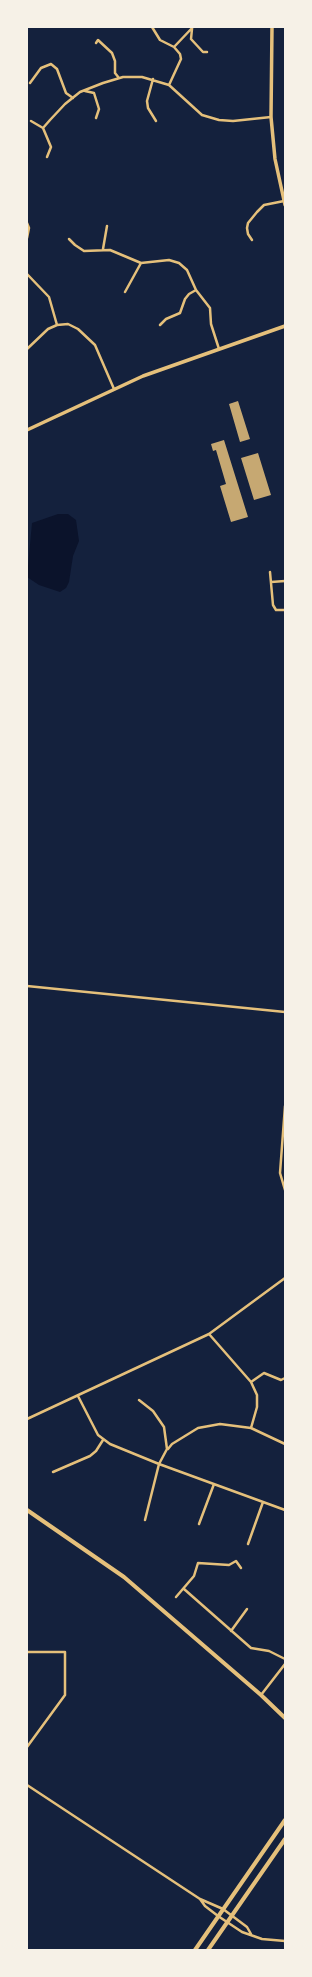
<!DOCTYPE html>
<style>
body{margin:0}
#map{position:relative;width:312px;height:1977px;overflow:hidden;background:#14213d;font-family:Figtree,sans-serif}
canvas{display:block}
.frame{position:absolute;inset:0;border:28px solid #f6f1e7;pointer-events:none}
</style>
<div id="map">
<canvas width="312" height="1977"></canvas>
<div class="frame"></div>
</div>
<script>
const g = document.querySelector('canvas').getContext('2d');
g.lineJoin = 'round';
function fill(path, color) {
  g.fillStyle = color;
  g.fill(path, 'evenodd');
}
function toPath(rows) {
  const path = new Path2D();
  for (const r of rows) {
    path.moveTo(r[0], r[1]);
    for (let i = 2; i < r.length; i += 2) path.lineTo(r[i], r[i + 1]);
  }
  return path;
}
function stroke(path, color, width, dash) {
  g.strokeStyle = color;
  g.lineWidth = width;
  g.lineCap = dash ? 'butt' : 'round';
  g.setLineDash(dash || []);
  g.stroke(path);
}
const water = toPath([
 [58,514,68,514,76,520,79,541,73,556,69,582,66,588,60,592,39,585,27,577,32,523]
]);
const building = toPath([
 [238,401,250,439,240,442,229,404],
 [224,440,248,517,231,522,220,486,226,484,216,450,213,451,211,444],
 [258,453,271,495,254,500,241,458]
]);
const minor = toPath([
 [152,27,160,40,174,47],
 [192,29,191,39,203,52,207,52],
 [96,43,98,40,112,53,115,61,115,73,119,78],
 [153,79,147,101,148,108,156,121],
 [30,83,41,68,51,64,57,69,66,93,73,98],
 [169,85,181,59,180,54,174,47,193,27],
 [85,91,94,93,99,109,96,118],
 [31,121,43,128],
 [47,157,51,147,43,128,50,120,65,104,80,92,103,83,123,77,142,77,169,85,202,115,219,120,233,121,271,117],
 [27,223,29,228,27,238],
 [69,239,75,245,84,251,110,250,141,263,169,260,179,263,187,270,196,290,210,308,211,324,219,349],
 [252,240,248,234,247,228,248,223,257,212,264,205,284,201],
 [103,249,107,226],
 [27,274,49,297,57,325],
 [125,292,141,263],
 [160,325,166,319,180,313,185,299,189,294,196,290],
 [27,349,48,329,57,325,68,324,78,329,95,345,114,389],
 [270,572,273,605,276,610,285,610],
 [271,582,285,581],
 [27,986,285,1012],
 [285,1106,280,1173,285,1190],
 [209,1334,251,1382,257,1395,257,1407,251,1428],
 [251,1382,264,1373,281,1380,285,1378],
 [78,1396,98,1435,110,1444,159,1464,285,1510],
 [139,1400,153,1411,164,1427,167,1449,159,1464,145,1520],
 [27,1419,209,1334,285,1278],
 [168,1449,172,1444,198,1428,220,1424,251,1428,285,1444],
 [53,1472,90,1456,96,1451,103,1440],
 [199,1524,214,1484],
 [248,1544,263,1502],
 [184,1589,251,1648,269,1651,285,1659],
 [176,1597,194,1576,198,1563,229,1565,236,1561,241,1568],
 [231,1631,247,1609],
 [27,1652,65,1652,65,1695,27,1747],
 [261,1695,285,1664],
 [27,1785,200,1899,223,1909,247,1927,251,1934],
 [200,1899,205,1906,218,1916,242,1932,262,1939,285,1941]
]);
const tertiary = toPath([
 [272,27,271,117,275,159,285,205],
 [27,430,143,376,285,326]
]);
const primary = toPath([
 [27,1510,124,1577,261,1695,285,1718],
 [195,1950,285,1820],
 [208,1950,285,1839]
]);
fill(water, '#0b132b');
fill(building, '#c6a872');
stroke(minor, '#e5c07b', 2.5);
stroke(tertiary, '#e5c07b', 3.5);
stroke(primary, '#e5c07b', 4);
</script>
